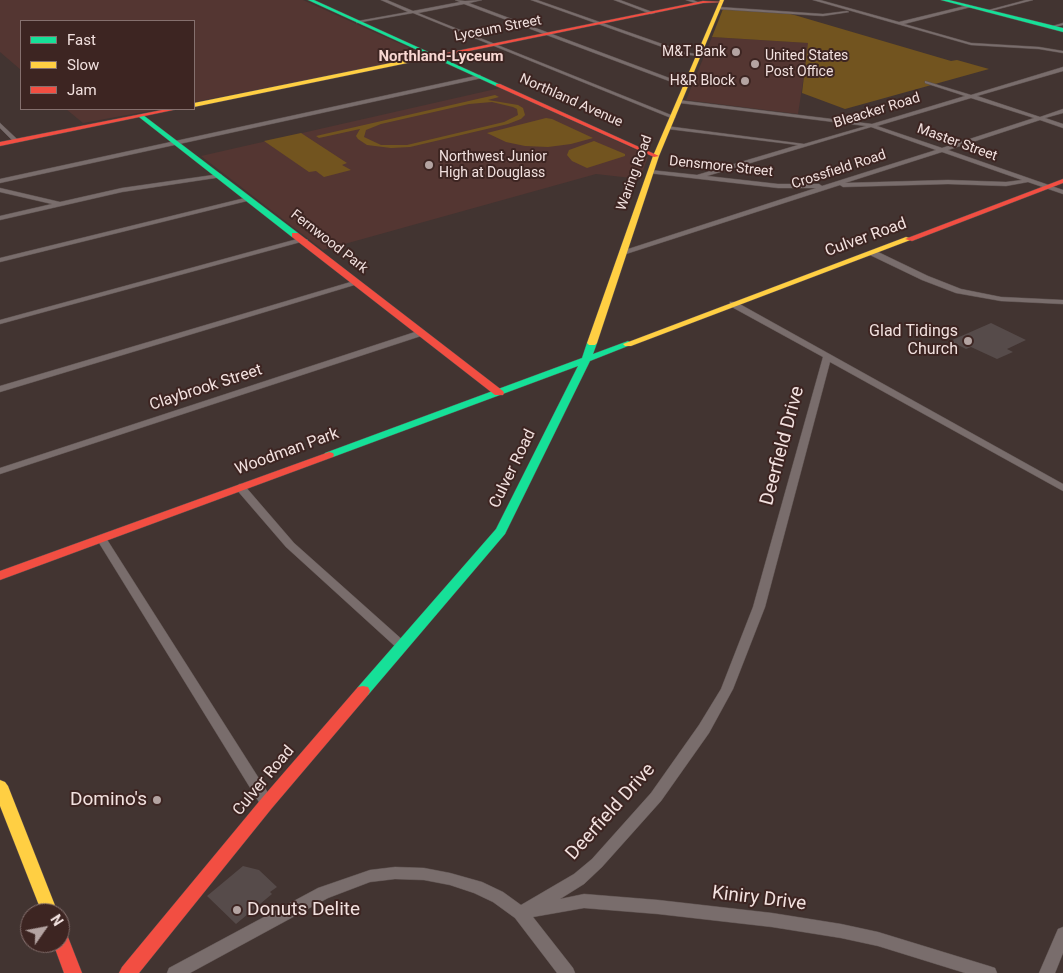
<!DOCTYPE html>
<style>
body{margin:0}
#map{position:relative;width:1063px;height:973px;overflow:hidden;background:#423431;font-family:Roboto,sans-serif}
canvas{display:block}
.legend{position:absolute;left:20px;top:20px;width:175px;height:90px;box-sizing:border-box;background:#3d2522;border:1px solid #85706e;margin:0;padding:6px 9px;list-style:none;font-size:15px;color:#f2e1df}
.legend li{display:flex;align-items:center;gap:10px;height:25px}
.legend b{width:25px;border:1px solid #85706e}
.north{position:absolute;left:20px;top:903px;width:50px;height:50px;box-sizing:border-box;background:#3d2522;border:1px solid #85706e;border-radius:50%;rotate:57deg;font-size:14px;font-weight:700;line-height:20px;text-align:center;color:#f2e1df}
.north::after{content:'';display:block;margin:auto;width:18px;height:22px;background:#b4a4a2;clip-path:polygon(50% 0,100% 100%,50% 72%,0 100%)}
</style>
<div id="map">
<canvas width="1063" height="973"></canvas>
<ul class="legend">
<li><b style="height:6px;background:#16e098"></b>Fast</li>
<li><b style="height:6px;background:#ffcf43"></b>Slow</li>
<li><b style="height:6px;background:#f24e42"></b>Jam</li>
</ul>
<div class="north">N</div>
</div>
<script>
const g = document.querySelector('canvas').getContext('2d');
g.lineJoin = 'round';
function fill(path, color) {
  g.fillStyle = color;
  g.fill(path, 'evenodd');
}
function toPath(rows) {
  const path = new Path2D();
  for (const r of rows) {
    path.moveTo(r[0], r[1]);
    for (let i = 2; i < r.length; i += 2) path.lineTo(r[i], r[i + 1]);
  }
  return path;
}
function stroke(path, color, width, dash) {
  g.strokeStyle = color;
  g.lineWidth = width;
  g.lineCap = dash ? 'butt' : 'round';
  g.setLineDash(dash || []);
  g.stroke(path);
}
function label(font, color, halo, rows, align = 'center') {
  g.font = font + ' Roboto,sans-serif';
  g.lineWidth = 4;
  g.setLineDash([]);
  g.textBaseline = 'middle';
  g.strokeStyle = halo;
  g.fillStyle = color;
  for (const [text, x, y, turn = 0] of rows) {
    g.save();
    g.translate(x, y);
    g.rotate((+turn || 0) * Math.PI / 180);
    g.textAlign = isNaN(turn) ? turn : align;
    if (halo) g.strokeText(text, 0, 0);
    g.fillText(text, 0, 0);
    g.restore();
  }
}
const built = toPath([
 [0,0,303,0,427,56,194,102,194,21,21,21,21,70,0,52],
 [712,37,809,43,798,114,686,100],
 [500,88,645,154,648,157,640,179,596,174,323,250,201,156],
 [66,109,160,109,83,123]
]);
const green = toPath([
 [723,9,791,14,951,61,957,60,989,69,845,109,802,93,808,43,712,37],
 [495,95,499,97,488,100,518,105,523,108,525,115,521,119,508,124,410,147,391,148,367,145,358,139,356,136,360,129,319,138,316,136],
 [492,102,513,107,517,109,518,115,504,122,407,145,381,145,364,137,366,130,381,124,469,104],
 [546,118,552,119,593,138,571,144,548,147,525,146,506,142,487,133],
 [301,133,347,163,342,165,351,170,324,177,316,171,309,172,264,141],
 [594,141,625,154,625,156,587,168,572,161,567,155,569,150]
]);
const building = toPath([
 [991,323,1026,340,1007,349,1013,352,997,359,971,347,966,349,950,341],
 [243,866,259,870,277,887,270,892,272,894,236,924,207,896]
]);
const street = toPath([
 [381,0,387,0,413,11,460,2,455,0,465,1,482,0,469,3,672,79,689,83,686,85,669,81,464,4,418,13,676,117,671,118,413,13,356,23,358,21,408,12,381,0],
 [531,0,537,0,685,52,700,55,698,56,682,54,531,0],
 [614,0,620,0,655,13,651,14,614,0],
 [686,0,693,0,700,3,698,4,686,0],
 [813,0,820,0,899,22,969,5,971,7,904,24,971,43,1039,47,1063,51,1063,53,1039,49,971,45,813,0],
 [1026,0,1033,0,987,12,985,11,1026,0],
 [719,7,823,14,847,11,849,12,823,16,717,9,719,7],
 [1063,23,1063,25,1051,28,1049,27,1063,23],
 [1063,67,1063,71,977,96,1040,117,1063,109,1063,113,1045,118,1063,124,1063,128,1040,120,948,150,1063,190,1063,194,1028,182,1006,186,948,184,843,187,840,185,626,254,619,252,816,188,778,188,648,173,648,171,650,170,697,175,798,145,668,129,666,128,666,126,804,144,866,126,680,103,677,101,678,100,872,124,965,96,925,83,925,81,971,95,1063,67],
 [971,98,1034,118,942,148,877,126,971,98],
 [871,127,936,150,822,186,819,184,778,184,707,176,871,127],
 [942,152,1022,180,1006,182,948,180,845,183,942,152],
 [480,75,482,78,0,183,0,179,480,75],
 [0,123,18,140,18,142,14,142,0,128,0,123],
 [220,174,222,175,222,177,122,192,0,220,0,216,52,204,0,192,0,188,60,202,122,188,220,174],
 [249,197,252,199,251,200,0,262,0,258,249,197],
 [301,238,308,240,0,324,0,320,301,238],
 [870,251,876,251,928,276,961,289,1001,297,1063,300,1063,304,1001,301,956,293,922,280,870,255,870,251],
 [354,281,357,281,361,283,0,392,0,386,354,281],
 [730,302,736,302,1063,484,1063,491,830,362,765,607,733,689,709,733,661,801,602,867,584,884,560,899,584,894,658,900,772,913,841,924,878,932,989,966,995,968,997,973,965,973,878,946,841,938,772,927,658,914,584,908,533,917,573,968,575,973,557,973,515,918,493,902,474,893,450,885,424,880,395,879,370,882,328,898,190,973,167,973,169,968,318,888,370,870,395,867,424,868,450,873,482,882,503,892,521,905,574,874,592,859,651,793,699,725,721,689,753,607,823,357,730,306,730,302],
 [418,331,424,331,425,333,424,335,0,474,0,468,418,331],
 [240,484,244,485,294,543,406,643,408,646,406,649,398,649,286,547,236,489,235,487,240,484],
 [101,535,106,538,272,799,274,803,272,807,267,809,262,807,96,538,101,535],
 [1063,927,1063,953,1055,973,1039,973,1058,929,1063,927]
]);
const fast = toPath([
 [308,0,314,0,501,85,496,86,308,0],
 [941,0,949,0,1063,28,1063,32,941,0],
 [139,115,143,115,298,233,298,237,292,237,139,117,139,115],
 [592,340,597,343,593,354,628,341,633,344,590,361,505,534,368,695,363,696,358,695,356,691,358,687,496,529,578,366,333,457,325,457,324,455,325,453,582,358,587,343,592,340]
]);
const slow = toPath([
 [720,0,724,0,659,156,597,343,595,345,589,345,587,343,653,156,720,0],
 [425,56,427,59,194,107,194,103,425,56],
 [906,237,913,239,631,346,625,346,623,344,906,237],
 [0,780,5,782,8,786,58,913,42,913,0,806,0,780]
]);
const jam = toPath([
 [703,1,723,2,703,3,425,60,422,58,703,1],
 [496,84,500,84,659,156,654,157,496,86,496,84],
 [167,109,178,109,0,146,0,142,167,109],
 [1063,179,1063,183,912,241,905,239,1063,179],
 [292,233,298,233,503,391,504,393,503,395,495,395,292,237,292,233],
 [329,452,333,453,334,455,333,457,0,580,0,571,329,452],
 [363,686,368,687,370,691,368,695,272,808,139,973,119,973,122,967,262,798,358,687,363,686],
 [60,930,66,932,82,973,64,973,53,943,60,943,60,930]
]);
const markers = [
 [736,52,5,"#b4a4a2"],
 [755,64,5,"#b4a4a2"],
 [745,81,5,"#b4a4a2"],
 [429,165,5,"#b4a4a2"],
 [968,341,5,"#b4a4a2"],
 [157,800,5,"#b4a4a2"],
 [237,910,5,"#b4a4a2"]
];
const farStreetnames = [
 ["Lyceum Street",498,29,-11],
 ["Northland Avenue",571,101,24],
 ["Bleacker Road",877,111,-17],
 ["Master Street",957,143,20],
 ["Densmore Street",721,167,6],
 ["Crossfield Road",839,170,-18],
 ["Waring Road",635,173,-70],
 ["Fernwood Park",329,242,38]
];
const farPoinames = [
 ["M&T Bank",726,52],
 ["United States",765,56,"left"],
 ["Post Office",765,72,"left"],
 ["H&R Block",735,81],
 ["Northwest Junior",439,157,"left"],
 ["High at Douglass",439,173,"left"]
];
const farNeighbourhoodnames = [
 ["Northland-Lyceum",441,57]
];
const streetNames = [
 ["Culver Road",866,238,-20],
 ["Claybrook Street",206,388,-18],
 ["Woodman Park",287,452,-20],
 ["Culver Road",513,469,-64],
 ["Culver Road",264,781,-50]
];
const poiNames = [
 ["Glad Tidings",958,332],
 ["Church",958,350]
];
const nearStreetnames = [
 ["Deerfield Drive",783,446,-75],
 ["Deerfield Drive",611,812,-48],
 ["Kiniry Drive",759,899,7]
];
const nearPoinames = [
 ["Domino's",147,800],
 ["Donuts Delite",247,910,"left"]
];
fill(built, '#543632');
fill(green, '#72541f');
fill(building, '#564b4a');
stroke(street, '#5c504e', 1);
stroke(fast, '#5c504e', 1);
stroke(slow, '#5c504e', 1);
stroke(jam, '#5c504e', 1);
fill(street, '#796d6c');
fill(fast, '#16e098');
fill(slow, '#ffcf43');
fill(jam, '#f24e42');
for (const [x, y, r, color] of markers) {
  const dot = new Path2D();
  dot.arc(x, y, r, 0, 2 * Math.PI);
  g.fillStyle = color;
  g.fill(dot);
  stroke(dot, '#3d2522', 2);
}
label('14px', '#f2e1df', '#3d2522', farStreetnames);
label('14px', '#f2e1df', '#3d2522', farPoinames, 'right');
label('bold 15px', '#f8d7d2', '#3d2522', farNeighbourhoodnames);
label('16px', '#f2e1df', '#3d2522', streetNames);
label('16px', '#f2e1df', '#3d2522', poiNames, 'right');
label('19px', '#f2e1df', '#3d2522', nearStreetnames);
label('19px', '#f2e1df', '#3d2522', nearPoinames, 'right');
</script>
